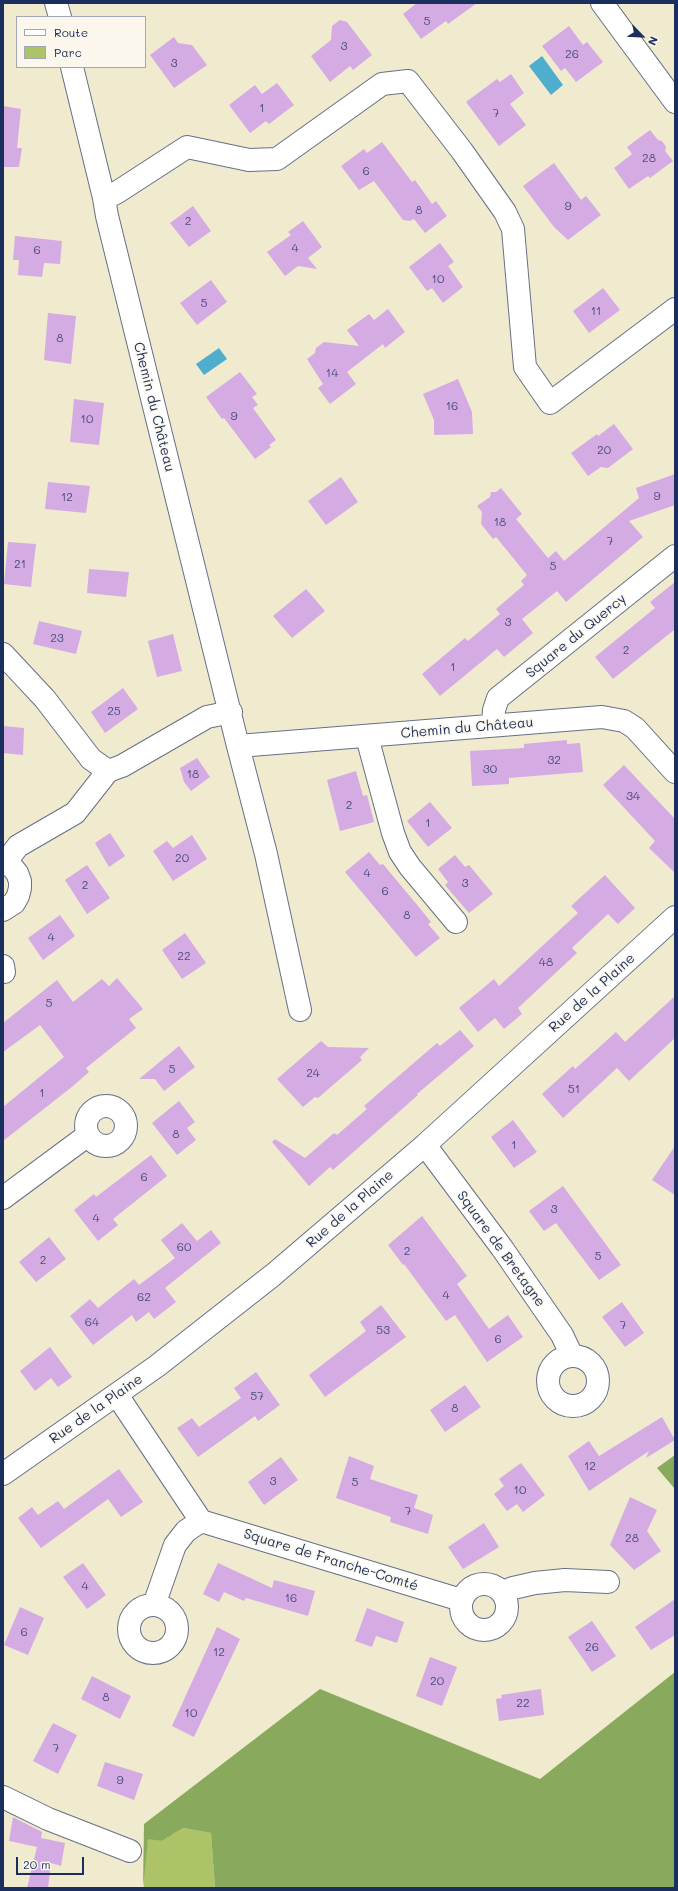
<!DOCTYPE html>
<meta charset="utf-8">
<style>
body{margin:0}
#map{position:relative;width:678px;height:1891px;overflow:hidden;background:#f0eacf;font-family:Mali,sans-serif}
canvas{display:block}
.frame{position:absolute;inset:0;border:4px solid #1b2f5e;pointer-events:none}
.legend{position:absolute;left:16px;top:16px;width:130px;height:52px;box-sizing:border-box;background:#fbf7ec;border:1px solid #a1a7b3;margin:0;padding:5px 7px;list-style:none;font-size:12px;color:#1b2f5e}
.legend li{display:flex;align-items:center;gap:8px;height:20px}
.legend b{width:20px;border:1px solid #a1a7b3}
.north{position:absolute;left:622px;top:16px;width:40px;height:40px;-webkit-text-stroke:3px #fbf7ec;paint-order:stroke;rotate:114deg;font-size:11px;font-weight:700;line-height:16px;text-align:center;color:#1b2f5e}
.north::after{content:'';display:block;margin:auto;width:14px;height:18px;background:#1b2f5e;clip-path:polygon(50% 0,100% 100%,50% 72%,0 100%)}
.scale{position:absolute;left:16px;top:1857px;width:68px;height:18px;box-sizing:border-box;border:2px solid #1b2f5e;border-top:0;padding-left:5px;font-size:12px;line-height:14px;white-space:nowrap;color:#1b2f5e;-webkit-text-stroke:3px #fbf7ec;paint-order:stroke}
</style>
<div id="map">
<canvas width="678" height="1891"></canvas>
<div class="frame"></div>
<ul class="legend">
<li><b style="height:5px;background:#fff"></b>Route</li>
<li><b style="height:11px;background:#acc368"></b>Parc</li>
</ul>
<div class="north">N</div>
<div class="scale">20 m</div>
</div>
<script>
const g = document.querySelector('canvas').getContext('2d');
g.lineJoin = 'round';
function fill(path, color) {
  g.fillStyle = color;
  g.fill(path, 'evenodd');
}
function toPath(rows) {
  const path = new Path2D();
  for (const r of rows) {
    if (r.length === 3) {
      path.moveTo(r[0] + r[2], r[1]);
      path.arc(r[0], r[1], r[2], 0, 2 * Math.PI);
      continue;
    }
    path.moveTo(r[0], r[1]);
    for (let i = 2; i < r.length; i += 2) path.lineTo(r[i], r[i + 1]);
  }
  return path;
}
function stroke(path, color, width, dash) {
  g.strokeStyle = color;
  g.lineWidth = width;
  g.lineCap = dash ? 'butt' : 'round';
  g.setLineDash(dash || []);
  g.stroke(path);
}
function label(font, color, halo, rows, align = 'center') {
  g.font = font + ' Mali,sans-serif';
  g.lineWidth = 3;
  g.setLineDash([]);
  g.textBaseline = 'middle';
  g.strokeStyle = halo;
  g.fillStyle = color;
  for (const [text, x, y, turn = 0] of rows) {
    g.save();
    g.translate(x, y);
    g.rotate((+turn || 0) * Math.PI / 180);
    g.textAlign = isNaN(turn) ? turn : align;
    if (halo) g.strokeText(text, 0, 0);
    g.fillText(text, 0, 0);
    g.restore();
  }
}
const green = toPath([
 [183,1828,211,1833,215,1888,144,1888,144,1867,148,1838,162,1841]
]);
const forest = toPath([
 [675,1455,675,1489,657,1468],
 [675,1672,675,1888,215,1888,211,1833,183,1828,162,1841,148,1839,143,1888,144,1824,320,1689,540,1779]
]);
const water = toPath([
 [542,56,563,85,551,95,529,66],
 [219,348,227,359,204,375,196,364]
]);
const building = toPath([
 [417,3,477,3,448,24,446,21,421,39,403,14],
 [340,20,347,22,372,55,353,70,350,66,330,82,311,56,331,40,332,26],
 [569,26,583,45,587,42,603,62,576,82,565,68,561,71,542,46],
 [174,37,178,43,192,45,207,65,174,88,150,55],
 [511,74,524,93,510,104,526,125,499,146,466,102,497,79,500,82],
 [277,83,294,105,269,124,266,121,250,133,229,105,255,85,262,94],
 [3,106,21,109,17,148,22,148,19,167,3,167],
 [650,130,658,140,662,141,666,147,665,151,673,161,650,178,648,176,629,189,614,168,632,154,627,147],
 [382,142,412,182,415,180,432,204,436,201,447,216,425,233,414,219,410,221,403,220,374,181,359,190,341,166,364,149,367,153],
 [554,163,581,200,586,196,601,215,568,240,554,227,523,186],
 [193,206,211,231,189,247,170,223],
 [303,221,322,247,308,258,317,269,298,266,285,276,267,252,291,235,288,232],
 [15,236,62,241,60,264,44,263,42,277,18,275,19,260,13,260],
 [440,243,454,262,448,266,463,287,443,303,432,288,427,291,409,267],
 [211,280,227,302,197,325,180,303],
 [603,288,620,310,589,333,573,311],
 [388,309,405,332,385,348,383,344,347,372,356,384,330,404,318,388,323,384,307,359,315,353,316,348,324,342,359,346,347,330,369,314,374,320],
 [48,313,76,316,71,364,44,360],
 [240,372,257,394,252,397,258,405,253,408,276,440,269,445,271,447,255,459,224,418,222,419,206,397],
 [458,379,472,412,473,434,434,435,434,420,423,394],
 [74,399,104,403,99,445,70,442],
 [614,424,633,449,608,468,601,467,588,476,571,453,597,434,598,436],
 [675,474,675,505,629,521,643,537,566,602,557,591,522,619,533,633,504,657,497,649,440,696,422,674,465,638,468,641,500,614,496,609,524,585,521,581,527,575,496,537,493,539,481,524,482,512,477,506,490,497,491,492,496,492,501,488,522,514,516,519,548,558,556,551,564,561,639,498,636,488],
 [341,477,358,502,326,525,308,501],
 [48,482,90,486,86,513,45,509],
 [8,542,36,544,31,587,4,584],
 [89,569,129,572,126,597,87,593],
 [675,582,675,631,674,630,613,679,595,657,655,608,650,602],
 [306,589,325,611,292,638,273,616],
 [39,621,82,631,76,654,33,644],
 [173,634,182,671,157,677,148,641],
 [123,688,138,709,105,733,91,712],
 [3,726,24,728,23,755,3,753],
 [567,740,567,744,580,743,583,772,509,778,509,784,472,786,470,751,524,748,524,744],
 [197,758,210,777,191,791,184,782,180,768],
 [624,765,675,819,675,873,649,848,655,841,603,785],
 [356,771,363,796,367,795,374,822,340,831,327,780],
 [430,802,452,828,428,847,407,821],
 [110,833,125,856,109,867,95,843],
 [192,835,207,859,173,881,153,851,167,841,173,848],
 [369,852,380,865,383,864,418,906,431,922,428,924,440,938,416,957,345,872],
 [455,855,465,867,469,865,493,894,469,913,445,885,448,882,438,869],
 [87,865,110,898,87,914,65,880],
 [605,875,635,908,618,924,608,914,572,948,577,953,518,1008,522,1014,504,1029,495,1018,478,1032,459,1008,494,979,499,986,578,913,571,906],
 [60,915,75,936,43,960,28,938],
 [185,933,206,963,182,979,162,950],
 [117,978,143,1009,129,1019,136,1028,86,1068,89,1072,73,1086,3,1141,3,1107,64,1057,40,1025,3,1052,3,1023,57,980,73,1002,102,979,109,986],
 [675,996,675,1038,629,1081,617,1068,563,1118,542,1094,573,1066,575,1069,616,1032,625,1042],
 [460,1030,474,1046,417,1094,418,1095,333,1170,330,1167,309,1186,272,1142,275,1139,305,1158,334,1133,337,1135,367,1109,364,1106,380,1092,437,1043,440,1046],
 [321,1041,328,1047,369,1048,360,1057,362,1060,318,1098,315,1097,303,1107,277,1079],
 [179,1046,195,1067,164,1091,155,1079,139,1079],
 [179,1101,195,1122,187,1128,196,1140,177,1155,152,1123],
 [513,1120,537,1152,514,1168,491,1137],
 [675,1146,675,1195,652,1180],
 [151,1155,167,1176,113,1219,118,1225,98,1241,74,1210,94,1194,96,1197],
 [563,1186,621,1265,599,1280,556,1223,544,1231,529,1211],
 [422,1216,467,1276,457,1284,489,1329,508,1315,523,1337,487,1362,455,1315,446,1321,404,1264,403,1265,388,1245],
 [182,1223,197,1241,211,1230,221,1243,165,1288,176,1302,154,1319,149,1312,136,1322,132,1315,93,1345,70,1316,90,1299,98,1308,134,1279,139,1285,175,1258,161,1240],
 [49,1237,66,1259,36,1282,19,1262],
 [622,1302,644,1333,625,1347,602,1317],
 [381,1305,406,1337,325,1397,309,1375,366,1331,360,1322],
 [50,1347,72,1377,58,1387,51,1378,35,1391,20,1371],
 [256,1372,280,1405,258,1421,255,1416,198,1457,177,1428,192,1418,199,1427,241,1398,234,1388],
 [465,1385,481,1407,445,1432,430,1410],
 [662,1417,675,1440,646,1458,649,1451,589,1491,568,1456,589,1441,599,1456],
 [349,1456,374,1466,370,1479,418,1495,414,1508,433,1515,428,1534,390,1522,391,1517,336,1498],
 [281,1457,298,1480,264,1505,248,1482],
 [521,1463,545,1495,523,1512,517,1504,507,1511,494,1494,504,1486,499,1479],
 [119,1469,143,1502,121,1517,108,1499,41,1548,18,1518,32,1507,38,1515,58,1501,64,1509],
 [630,1497,657,1510,647,1531,661,1551,634,1570,610,1545],
 [484,1523,499,1547,463,1569,448,1547],
 [83,1563,106,1595,87,1609,63,1577],
 [218,1563,272,1588,274,1580,315,1591,308,1616,246,1598,244,1601,224,1592,219,1602,203,1594],
 [675,1599,675,1635,651,1650,635,1627],
 [20,1607,44,1618,28,1655,4,1645],
 [367,1608,404,1622,397,1643,376,1636,372,1647,355,1641],
 [592,1621,616,1656,592,1672,568,1637],
 [217,1627,240,1639,194,1737,172,1726],
 [430,1657,457,1667,442,1706,416,1696],
 [92,1676,131,1696,120,1719,81,1699],
 [541,1689,544,1715,499,1721,496,1699,502,1698,501,1695],
 [53,1723,77,1735,58,1774,33,1761],
 [105,1762,143,1774,134,1800,97,1786],
 [13,1817,42,1832,41,1838,65,1843,61,1866,51,1863,48,1888,27,1888,37,1847,9,1841]
]);
const minor = toPath([
 [56,3,60,17],
 [602,3,675,102],
 [72,67,104,198,107,216,238,746,602,717,624,721,635,728,675,772],
 [104,198,116,193,187,147,249,160,277,159,382,84,408,81,462,151,505,212,513,229,525,367,550,403,675,309],
 [3,654,45,699,91,759,108,771,122,766,207,717,231,712],
 [493,725,494,710,498,698,675,556],
 [367,737,393,833,400,852,410,867,456,922],
 [238,746,266,854,300,1010],
 [3,862,12,867,17,873,20,881,20,888,18,896,14,903,3,910],
 [5,863,18,846,75,813,108,771],
 [3,966,4,972],
 [106,1126,20],
 [425,1145,502,1248,562,1335,572,1356],
 [3,1198,88,1135],
 [573,1381,25],
 [117,1395,201,1521,461,1600],
 [3,1474,157,1366,273,1275,425,1145,675,917],
 [484,1607,23],
 [503,1592,513,1588,535,1583,565,1580,608,1582],
 [154,1605,175,1545,186,1531,201,1521],
 [153,1629,24],
 [3,1797,48,1819,130,1851]
]);
const numberNames = [
 ["5",427,21],
 ["3",344,46],
 ["26",572,54],
 ["3",174,63],
 ["1",262,108],
 ["7",496,113],
 ["28",649,158],
 ["6",366,171],
 ["9",568,206],
 ["8",419,210],
 ["2",188,221],
 ["4",295,248],
 ["6",37,250],
 ["10",438,279],
 ["5",204,303],
 ["11",596,311],
 ["8",60,338],
 ["14",332,373],
 ["16",452,406],
 ["9",234,416],
 ["10",87,419],
 ["20",604,450],
 ["9",657,496],
 ["12",67,497],
 ["18",500,522],
 ["7",610,541],
 ["21",20,564],
 ["5",553,566],
 ["3",508,622],
 ["23",57,638],
 ["2",626,650],
 ["1",453,667],
 ["25",114,711],
 ["32",554,760],
 ["30",490,769],
 ["18",193,774],
 ["34",633,796],
 ["2",349,805],
 ["1",428,823],
 ["20",182,858],
 ["4",367,873],
 ["3",465,883],
 ["2",85,885],
 ["6",385,891],
 ["8",407,915],
 ["4",51,937],
 ["22",184,956],
 ["48",546,962],
 ["5",49,1003],
 ["5",172,1069],
 ["24",313,1073],
 ["51",574,1089],
 ["1",42,1093],
 ["8",176,1134],
 ["1",514,1145],
 ["6",144,1177],
 ["3",554,1209],
 ["4",96,1218],
 ["60",184,1247],
 ["2",407,1251],
 ["5",598,1256],
 ["2",43,1260],
 ["4",446,1295],
 ["62",144,1297],
 ["64",92,1322],
 ["7",623,1325],
 ["53",383,1330],
 ["6",498,1339],
 ["57",257,1396],
 ["8",455,1408],
 ["12",590,1466],
 ["3",273,1481],
 ["5",355,1482],
 ["10",520,1490],
 ["7",408,1511],
 ["28",632,1538],
 ["4",85,1586],
 ["16",291,1598],
 ["6",24,1632],
 ["26",592,1647],
 ["12",219,1652],
 ["20",437,1681],
 ["8",106,1697],
 ["22",523,1703],
 ["10",191,1713],
 ["7",56,1748],
 ["9",120,1780]
];
const streetNames = [
 ["Chemin du Château",154,407,76],
 ["Square du Quercy",576,636,-39],
 ["Chemin du Château",467,728,-5],
 ["Rue de la Plaine",592,993,-42],
 ["Rue de la Plaine",350,1209,-41],
 ["Square de Bretagne",501,1249,54],
 ["Rue de la Plaine",96,1409,-35],
 ["Square de Franche-Comté",331,1560,17]
];
fill(green, '#acc368');
fill(forest, '#89a95c');
fill(water, '#4fadcd');
fill(building, '#d5abe3');
stroke(minor, '#667086', 24);
stroke(minor, '#fff', 22);
label('12px', '#4a4e7f', null, numberNames);
label('14px', '#1b2f5e', '#fbf7ec', streetNames);
</script>
